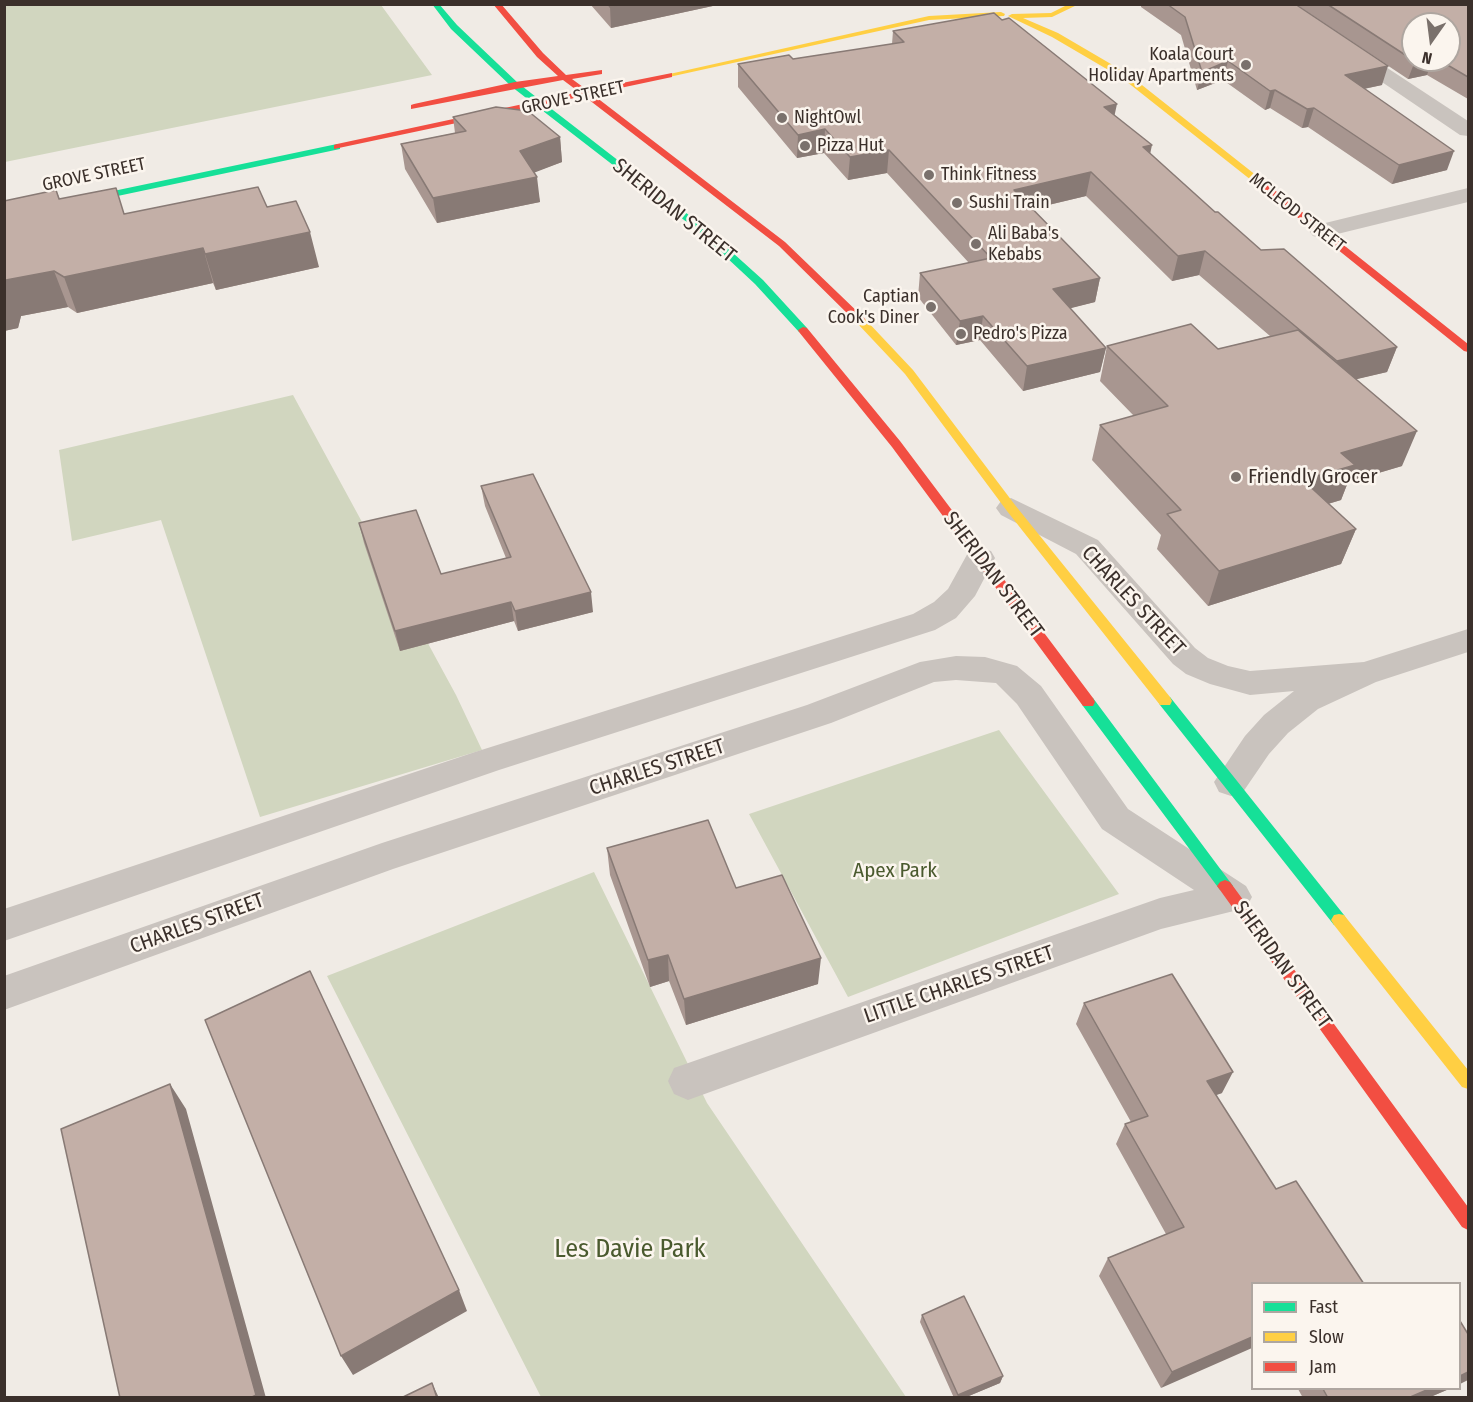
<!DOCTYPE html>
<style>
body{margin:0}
#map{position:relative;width:1473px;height:1402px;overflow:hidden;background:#f0ebe5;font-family:"Fira Sans Condensed",sans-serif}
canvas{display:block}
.frame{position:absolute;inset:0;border:6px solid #3b302b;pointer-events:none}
.legend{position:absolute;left:1251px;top:1282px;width:210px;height:108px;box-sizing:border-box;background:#fbf5ee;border:2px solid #aea6a0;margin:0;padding:8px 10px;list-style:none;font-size:18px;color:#3b302b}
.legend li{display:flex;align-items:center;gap:12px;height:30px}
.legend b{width:30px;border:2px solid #aea6a0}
.north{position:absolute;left:1401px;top:12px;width:60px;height:60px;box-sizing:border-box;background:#fbf5ee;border:2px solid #aea6a0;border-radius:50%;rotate:194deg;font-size:16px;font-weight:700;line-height:24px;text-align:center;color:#3b302b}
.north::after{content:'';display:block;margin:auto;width:21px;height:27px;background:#7a716c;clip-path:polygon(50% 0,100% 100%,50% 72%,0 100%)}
</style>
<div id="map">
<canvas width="1473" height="1402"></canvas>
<div class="frame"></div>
<ul class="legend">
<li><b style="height:8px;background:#16e098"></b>Fast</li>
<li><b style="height:8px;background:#ffcf43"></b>Slow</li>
<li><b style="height:8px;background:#f24e42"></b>Jam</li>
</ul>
<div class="north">N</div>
</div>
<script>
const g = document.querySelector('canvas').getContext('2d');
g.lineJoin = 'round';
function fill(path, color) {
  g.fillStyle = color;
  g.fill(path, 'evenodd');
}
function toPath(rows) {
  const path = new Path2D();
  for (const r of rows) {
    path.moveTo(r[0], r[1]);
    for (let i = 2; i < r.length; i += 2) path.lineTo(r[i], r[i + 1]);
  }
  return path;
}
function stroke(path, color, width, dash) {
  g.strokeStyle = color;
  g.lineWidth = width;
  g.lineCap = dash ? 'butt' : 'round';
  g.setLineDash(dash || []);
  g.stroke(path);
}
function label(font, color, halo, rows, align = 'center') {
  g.font = font + ' "Fira Sans Condensed",sans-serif';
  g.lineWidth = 5;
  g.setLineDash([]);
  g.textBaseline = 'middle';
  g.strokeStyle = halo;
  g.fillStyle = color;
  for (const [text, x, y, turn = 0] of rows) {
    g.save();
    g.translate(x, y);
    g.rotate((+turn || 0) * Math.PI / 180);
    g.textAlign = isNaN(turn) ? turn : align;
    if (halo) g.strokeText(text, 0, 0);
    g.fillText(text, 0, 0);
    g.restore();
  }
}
const green = toPath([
 [5,4,381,5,432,75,5,162],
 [293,395,456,695,482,750,260,817,161,520,72,541,59,450],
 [999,730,1119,894,848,997,749,814],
 [594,872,707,1103,906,1397,541,1397,327,976]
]);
const street = toPath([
 [1267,4,1290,4,1468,121,1468,136,1460,135,1267,4],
 [1468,188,1468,202,1321,238,1313,236,1309,231,1313,226,1468,188],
 [1011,498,1098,540,1195,648,1208,658,1228,666,1250,671,1364,662,1468,629,1468,652,1376,682,1318,709,1288,733,1269,754,1243,792,1231,796,1219,792,1214,782,1245,736,1264,715,1294,691,1250,695,1210,684,1186,674,1173,664,1076,554,1001,515,996,508,1001,501,1011,498],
 [980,548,991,551,995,558,975,596,956,618,935,630,499,770,4,941,4,909,475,752,913,614,934,602,948,589,969,551,980,548],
 [956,656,985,657,1017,666,1041,686,1128,809,1246,886,1252,897,1246,908,1161,929,688,1100,674,1094,668,1081,674,1068,1160,898,1194,890,1102,829,1017,704,996,683,956,680,934,682,831,723,393,869,4,1010,4,976,382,843,807,705,920,662,956,656]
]);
const fast = toPath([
 [432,4,439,4,457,25,518,83,703,226,763,280,807,328,807,332,799,332,755,284,697,230,512,87,451,29,432,4],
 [337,144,340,145,340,149,4,220,4,214,337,144],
 [1165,696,1170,697,1344,915,1347,920,1344,925,1339,926,1334,925,1160,705,1158,701,1165,696],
 [1088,697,1093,698,1230,882,1233,886,1230,890,1225,892,1220,890,1083,706,1081,702,1088,697]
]);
const slow = toPath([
 [1069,4,1079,4,1052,17,1023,18,1058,33,1128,74,1257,176,1257,180,1251,180,1122,78,1052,37,1008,16,1012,14,1051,13,1069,4],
 [1001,12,1005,14,1004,16,929,20,669,77,665,75,929,16,1001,12],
 [861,318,865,319,913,370,1015,505,1170,697,1172,701,1170,705,1160,705,1007,511,905,374,857,323,857,319,861,318],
 [1339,914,1344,915,1468,1070,1468,1089,1462,1087,1334,925,1331,920,1334,915,1339,914]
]);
const jam = toPath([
 [493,4,501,4,543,53,566,75,602,70,602,74,572,79,587,90,672,73,672,77,592,94,785,242,865,319,865,323,857,323,779,246,584,96,334,149,334,145,337,144,579,92,563,80,411,109,411,105,414,104,515,82,558,76,537,57,493,4],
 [1251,176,1257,176,1468,344,1468,352,1464,351,1251,180,1251,176],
 [803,327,807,328,900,441,1093,698,1095,702,1093,706,1083,706,892,447,799,332,798,330,803,327],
 [1225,880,1230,882,1468,1207,1468,1230,1462,1227,1220,890,1217,886,1220,882,1225,880]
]);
const wall = toPath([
 [590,4,722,4,611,28],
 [1141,4,1295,4,1382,85,1364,89,1447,170,1392,184,1308,127,1302,128,1270,108,1265,110,1223,80,1197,90,1181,35,1141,7],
 [1295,4,1468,4,1468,99,1427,75,1408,79],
 [1449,24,1449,60,1413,60],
 [893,31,1114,115,1150,154,1215,212,1261,250,1397,347,1387,372,1356,379,1402,466,1348,482,1341,500,1328,504,1356,529,1341,564,1208,606,1157,549,1161,535,1092,460,1100,425,1134,416,1100,381,1107,346,1218,349,1270,336,1199,275,1172,281,1086,196,1032,209,1100,278,1095,302,1070,308,1106,348,1100,372,1023,391,980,340,956,345,918,297,920,273,969,263,887,173,848,180,824,153,797,158,738,87,738,64,793,59,892,44],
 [453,117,560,137,562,162,534,172,540,202,437,223,405,169,401,144,455,133],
 [56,190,60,199,125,214,267,207,319,267,216,290,213,283,77,313,68,307,21,316,18,328,4,331,4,201],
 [481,486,593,612,518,631,514,621,400,651,364,543,359,523,441,574,506,558,485,506],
 [607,848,736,888,818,984,686,1025,669,981,650,987,610,875],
 [1084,1003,1222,1093,1216,1095,1252,1284,1161,1388,1099,1276,1108,1258,1166,1234,1116,1144,1125,1124,1131,1122,1076,1024],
 [922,1315,1003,1376,1000,1383,964,1398,954,1398,920,1322],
 [1298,1389,1449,1389,1428,1398,1303,1398]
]);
const shadedWall = toPath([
 [621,4,722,4,611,28,610,7],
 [1419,60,1432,60,1427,75,1408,79,1415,61],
 [1228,61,1223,80,1197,90,1202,72],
 [1388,66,1382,85,1339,94,1345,75],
 [1275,90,1270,108,1265,110,1270,91],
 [1117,104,1112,127,1104,107],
 [1314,108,1308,127,1302,128,1307,109],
 [825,129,824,153,797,158,798,135],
 [560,137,562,162,523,177,520,151],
 [1152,145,1147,169,1143,147],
 [889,150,887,173,848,180,850,157],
 [1454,151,1447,170,1392,184,1399,165],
 [1091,172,1086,196,1010,214,1014,190],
 [537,177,540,202,437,223,433,198],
 [310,232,319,267,216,290,205,254],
 [203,248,213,283,77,313,64,277],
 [1205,251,1199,275,1172,281,1178,256],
 [54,271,68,307,21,316,18,328,4,331,4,287,6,280],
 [1100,278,1095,302,1048,314,1053,289],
 [983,316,980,340,956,345,960,321],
 [1397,347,1387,372,1328,386,1337,361],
 [1106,348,1100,372,1023,391,1027,366],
 [1417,431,1402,466,1348,482,1341,500,1290,515,1303,480,1341,453],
 [1356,529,1341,564,1208,606,1219,571],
 [591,592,593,612,518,631,515,611],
 [511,602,514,621,400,651,395,631],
 [668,955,669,981,650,987,648,960],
 [821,958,818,984,686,1025,684,999],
 [1233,1072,1222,1093,1196,1102,1207,1081],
 [170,1084,186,1109,266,1398,250,1398],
 [459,1290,467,1311,353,1375,341,1356],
 [1252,1337,1252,1348,1161,1388,1172,1372],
 [1468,1372,1468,1380,1460,1384,1460,1376],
 [1003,1376,1000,1383,964,1398,957,1398,958,1395],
 [432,1383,439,1398,437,1398],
 [1429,1389,1449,1389,1428,1398,1408,1398]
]);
const building = toPath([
 [608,4,621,4,610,7,608,4],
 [1167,4,1295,4,1388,66,1345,75,1454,151,1399,165,1314,108,1307,109,1275,90,1270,91,1228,61,1202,72,1185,17,1167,4],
 [1327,4,1468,4,1468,77,1439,60,1449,60,1449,24,1413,24,1413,60,1327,4],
 [994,13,1002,20,1009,18,1117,104,1104,107,1152,145,1143,147,1215,212,1218,212,1261,250,1284,249,1397,347,1337,361,1205,251,1178,256,1091,172,1014,190,1100,278,1053,289,1106,348,1027,366,983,316,960,321,920,273,991,258,889,150,850,157,825,129,798,135,738,64,789,55,793,59,904,42,893,31,994,13],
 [496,107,528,111,560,137,520,151,537,177,433,198,401,144,466,131,453,117,496,107],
 [258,187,267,207,296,201,310,232,205,254,203,248,64,277,54,271,6,280,4,287,4,201,56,190,59,199,116,188,124,214,258,187],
 [1191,324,1218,349,1298,330,1417,431,1341,453,1355,465,1303,480,1356,529,1219,571,1167,514,1181,510,1100,425,1168,406,1107,346,1191,324],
 [533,474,591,592,515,611,511,602,395,631,359,523,416,510,441,574,511,557,481,486,533,474],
 [708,820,736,888,782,875,821,958,684,999,668,955,648,960,607,848,708,820],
 [310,971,459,1290,341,1356,205,1020,310,971],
 [1172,974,1233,1072,1207,1081,1276,1189,1296,1181,1364,1284,1252,1284,1252,1337,1172,1372,1108,1258,1184,1227,1125,1124,1148,1116,1084,1003,1172,974],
 [170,1084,256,1395,250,1398,120,1398,61,1129,170,1084],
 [964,1296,1003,1376,958,1395,922,1315,964,1296],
 [1460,1321,1468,1334,1468,1372,1460,1376,1460,1321],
 [432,1383,437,1398,401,1398,432,1383],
 [1323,1389,1429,1389,1408,1398,1328,1398,1323,1389]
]);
const markers = [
 [1246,65,6,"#7a716c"],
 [782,118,6,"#7a716c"],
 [805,146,6,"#7a716c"],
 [929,175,6,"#7a716c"],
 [957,203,6,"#7a716c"],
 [976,244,6,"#7a716c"],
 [931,307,6,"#7a716c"],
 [961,334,6,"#7a716c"],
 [1236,477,6,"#7a716c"]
];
const farPoinames = [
 ["Koala Court",1234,55,"right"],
 ["Holiday Apartments",1234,76,"right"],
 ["NightOwl",794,118],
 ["Pizza Hut",817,146],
 ["Think Fitness",941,175],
 ["Sushi Train",969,203],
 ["Ali Baba's",988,234],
 ["Kebabs",988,255],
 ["Captian",919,297,"right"],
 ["Cook's Diner",919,318,"right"],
 ["Pedro's Pizza",973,334]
];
const farStreetnames = [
 ["GROVE STREET",573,98,-12],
 ["GROVE STREET",94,175,-12],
 ["MCLEOD STREET",1297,213,38]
];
const streetNames = [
 ["SHERIDAN STREET",674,211,39],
 ["SHERIDAN STREET",993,575,53],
 ["CHARLES STREET",1133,601,47],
 ["CHARLES STREET",657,768,-18],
 ["CHARLES STREET",197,924,-20],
 ["SHERIDAN STREET",1282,965,54],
 ["LITTLE CHARLES STREET",959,985,-19]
];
const poiNames = [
 ["Friendly Grocer",1248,477]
];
const parkNames = [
 ["Apex Park",895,871]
];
const nearParknames = [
 ["Les Davie Park",630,1250]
];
fill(green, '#d1d6bf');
fill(street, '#c9c3be');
fill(fast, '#16e098');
fill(slow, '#ffcf43');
fill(jam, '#f24e42');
fill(wall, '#a89690');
fill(shadedWall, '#887a75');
fill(building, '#c3afa7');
stroke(building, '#887a75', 1.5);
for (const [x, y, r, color] of markers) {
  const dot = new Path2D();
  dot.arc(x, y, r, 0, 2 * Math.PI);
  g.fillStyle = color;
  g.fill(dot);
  stroke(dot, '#fbf5ee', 2);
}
label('18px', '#3b302b', '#fbf5ee', farPoinames, 'left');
label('18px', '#3b302b', '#fbf5ee', farStreetnames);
label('21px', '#3b302b', '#fbf5ee', streetNames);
label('21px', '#3b302b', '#fbf5ee', poiNames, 'left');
label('21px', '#4a5a2e', '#fbf5ee', parkNames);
label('26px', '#4a5a2e', '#fbf5ee', nearParknames);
</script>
